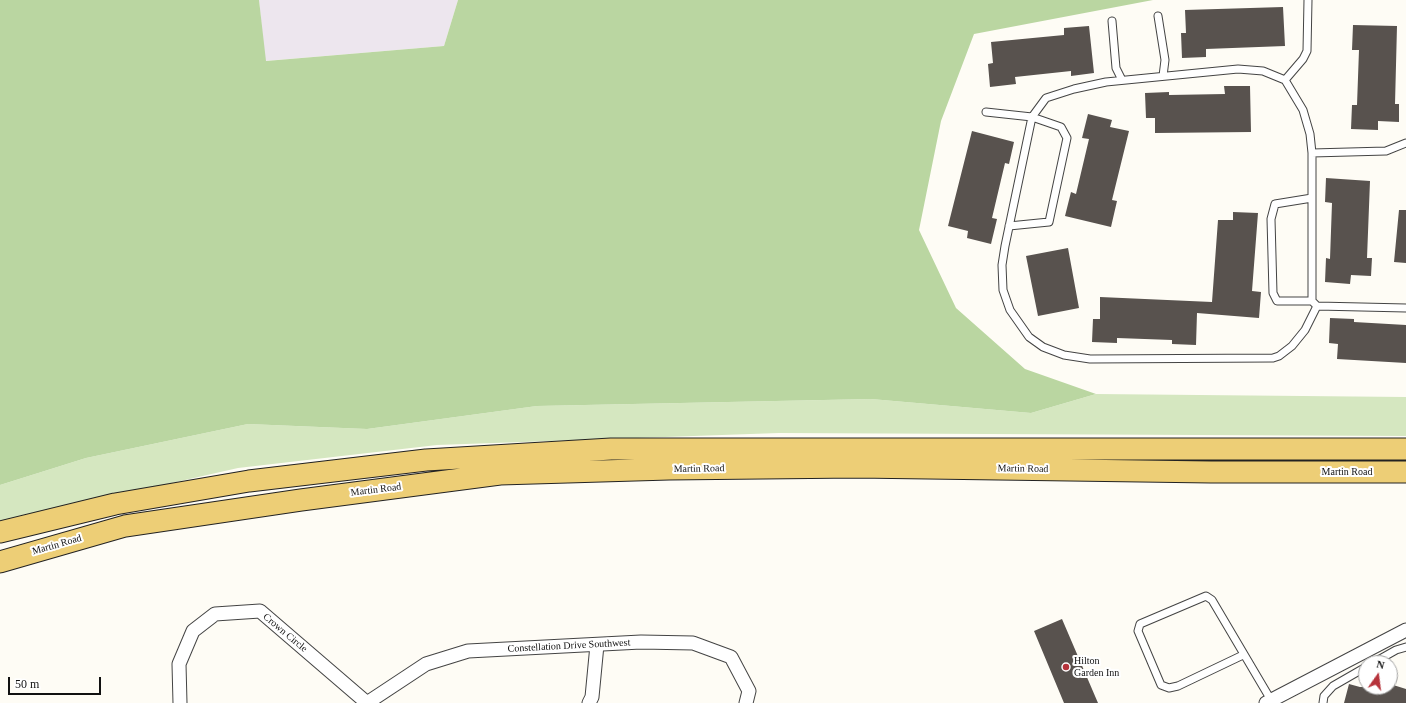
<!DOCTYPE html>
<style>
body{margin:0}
#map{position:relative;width:1406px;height:703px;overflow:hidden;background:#fefcf5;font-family:"Times New Roman",serif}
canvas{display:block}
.north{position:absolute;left:1358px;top:655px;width:40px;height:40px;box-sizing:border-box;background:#fff;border:1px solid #a0a0a0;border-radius:50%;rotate:14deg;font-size:11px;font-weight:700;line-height:16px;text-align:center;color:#111}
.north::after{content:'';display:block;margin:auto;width:14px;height:18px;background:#b6333b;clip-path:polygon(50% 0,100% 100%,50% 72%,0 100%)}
.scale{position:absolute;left:8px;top:677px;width:93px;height:18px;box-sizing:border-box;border:2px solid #111;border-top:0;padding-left:5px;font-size:12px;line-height:14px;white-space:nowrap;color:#111;-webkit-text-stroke:3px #fff;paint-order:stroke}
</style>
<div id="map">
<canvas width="1406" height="703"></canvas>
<div class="north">N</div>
<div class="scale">50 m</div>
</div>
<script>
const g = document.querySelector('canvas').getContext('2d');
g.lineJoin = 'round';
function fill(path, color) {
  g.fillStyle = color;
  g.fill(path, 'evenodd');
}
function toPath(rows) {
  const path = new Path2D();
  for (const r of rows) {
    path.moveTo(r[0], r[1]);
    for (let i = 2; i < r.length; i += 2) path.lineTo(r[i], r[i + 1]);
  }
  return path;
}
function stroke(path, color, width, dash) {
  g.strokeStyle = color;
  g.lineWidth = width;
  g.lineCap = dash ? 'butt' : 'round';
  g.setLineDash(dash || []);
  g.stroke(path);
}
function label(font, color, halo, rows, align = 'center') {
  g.font = font + ' "Times New Roman",serif';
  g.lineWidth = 4;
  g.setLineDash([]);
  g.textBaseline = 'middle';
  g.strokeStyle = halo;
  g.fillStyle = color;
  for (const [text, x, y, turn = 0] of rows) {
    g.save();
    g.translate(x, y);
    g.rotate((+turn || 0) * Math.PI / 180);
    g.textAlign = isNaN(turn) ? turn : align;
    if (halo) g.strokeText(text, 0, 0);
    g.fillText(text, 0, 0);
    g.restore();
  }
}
const industrial = toPath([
 [259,0,458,0,444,46,265,61]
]);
const green = toPath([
 [1096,394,1406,397,1406,436,779,433,437,445,238,468,0,522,0,485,86,458,248,424,367,429,537,406,871,399,1031,413]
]);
const forest = toPath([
 [0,0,259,0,266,61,444,46,458,0,1153,0,974,34,941,121,919,230,956,308,1025,369,1096,394,1031,413,871,399,537,406,367,429,248,424,86,458,0,485]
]);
const building = toPath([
 [1283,7,1285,46,1206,49,1206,57,1182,58,1181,33,1186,33,1185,10],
 [1353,25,1397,26,1395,104,1399,104,1399,122,1378,121,1378,130,1351,129,1352,105,1357,105,1359,50,1352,50],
 [1089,26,1094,73,1071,76,1071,71,1015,77,1016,84,990,87,988,64,993,63,991,42,1064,35,1064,28],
 [1224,86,1250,86,1251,132,1155,133,1155,118,1146,118,1145,93,1169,92,1169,95,1225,94],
 [1088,114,1112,120,1110,127,1129,131,1112,200,1117,201,1111,227,1065,216,1071,192,1076,194,1089,139,1082,138],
 [972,131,1014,142,1009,164,1005,163,992,218,997,219,991,244,967,238,968,231,948,226],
 [1326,178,1370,181,1367,258,1372,258,1371,276,1351,275,1350,284,1325,282,1326,258,1330,259,1332,203,1325,202],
 [1399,210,1406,210,1406,263,1394,262],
 [1233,212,1258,213,1252,291,1261,292,1259,318,1197,313,1196,345,1172,344,1172,340,1117,338,1117,343,1092,342,1093,319,1100,319,1100,297,1212,302,1218,220,1233,220],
 [1068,248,1079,308,1038,316,1026,256],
 [1330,318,1354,319,1354,322,1406,325,1406,363,1337,359,1338,344,1329,343],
 [1062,619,1098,703,1064,703,1034,631],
 [1349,684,1360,687,1390,687,1390,684,1406,689,1406,703,1344,703]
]);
const lane = toPath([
 [1308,0,1307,51,1303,59,1285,80,1303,110,1310,134,1312,153,1312,301,1317,306,1406,308],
 [1158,16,1165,60,1163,76],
 [1112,21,1116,68,1122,80],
 [1285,80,1263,71,1238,69,1106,82,1074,89,1046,98,1032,117,1005,246,1002,265,1003,290,1010,310,1029,337,1043,347,1064,355,1090,359,1273,358,1279,356,1292,346,1305,330,1317,306],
 [986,112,1032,117,1061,127,1067,138,1049,222,1009,226],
 [1312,153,1386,151,1406,143],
 [1312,301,1277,301,1273,293,1271,219,1275,204,1312,198],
 [1243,655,1178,686,1169,688,1161,685,1138,631,1140,624,1206,596,1212,600,1271,700],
 [1373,663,1396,650,1406,647],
 [1323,703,1324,696,1333,686,1366,667]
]);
const street = toPath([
 [180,703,179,664,193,631,215,614,260,611,367,703],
 [367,703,426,664,468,651,641,642,693,643,731,657,749,691,746,703],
 [589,703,592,697,597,645],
 [1266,703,1406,630]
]);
const primary = toPath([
 [0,532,115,504,249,481,426,460,611,449,1406,449],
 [0,562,125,526,301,500,500,474,669,469,857,467,1211,472,1406,472]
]);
const markers = [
 [1066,667,4,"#b6333b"]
];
const streetNames = [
 ["Martin Road",699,469,-1],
 ["Martin Road",1023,469,1],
 ["Martin Road",1347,472],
 ["Martin Road",376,490,-7],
 ["Martin Road",57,545,-16],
 ["Crown Circle",285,633,40],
 ["Constellation Drive Southwest",569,646,-3]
];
const poiNames = [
 ["Hilton",1074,661],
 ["Garden Inn",1074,673]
];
fill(industrial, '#ede6ee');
fill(green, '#d5e7c0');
fill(forest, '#bad6a1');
fill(building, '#58524e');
stroke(lane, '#444', 9);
stroke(street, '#444', 15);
stroke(primary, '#222', 23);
stroke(lane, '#fff', 7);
stroke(street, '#fff', 13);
stroke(primary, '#edce76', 21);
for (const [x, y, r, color] of markers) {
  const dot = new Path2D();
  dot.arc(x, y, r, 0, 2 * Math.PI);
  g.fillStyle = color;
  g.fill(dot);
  stroke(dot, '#fff', 1.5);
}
label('10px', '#111', '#fff', streetNames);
label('10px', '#111', '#fff', poiNames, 'left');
</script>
